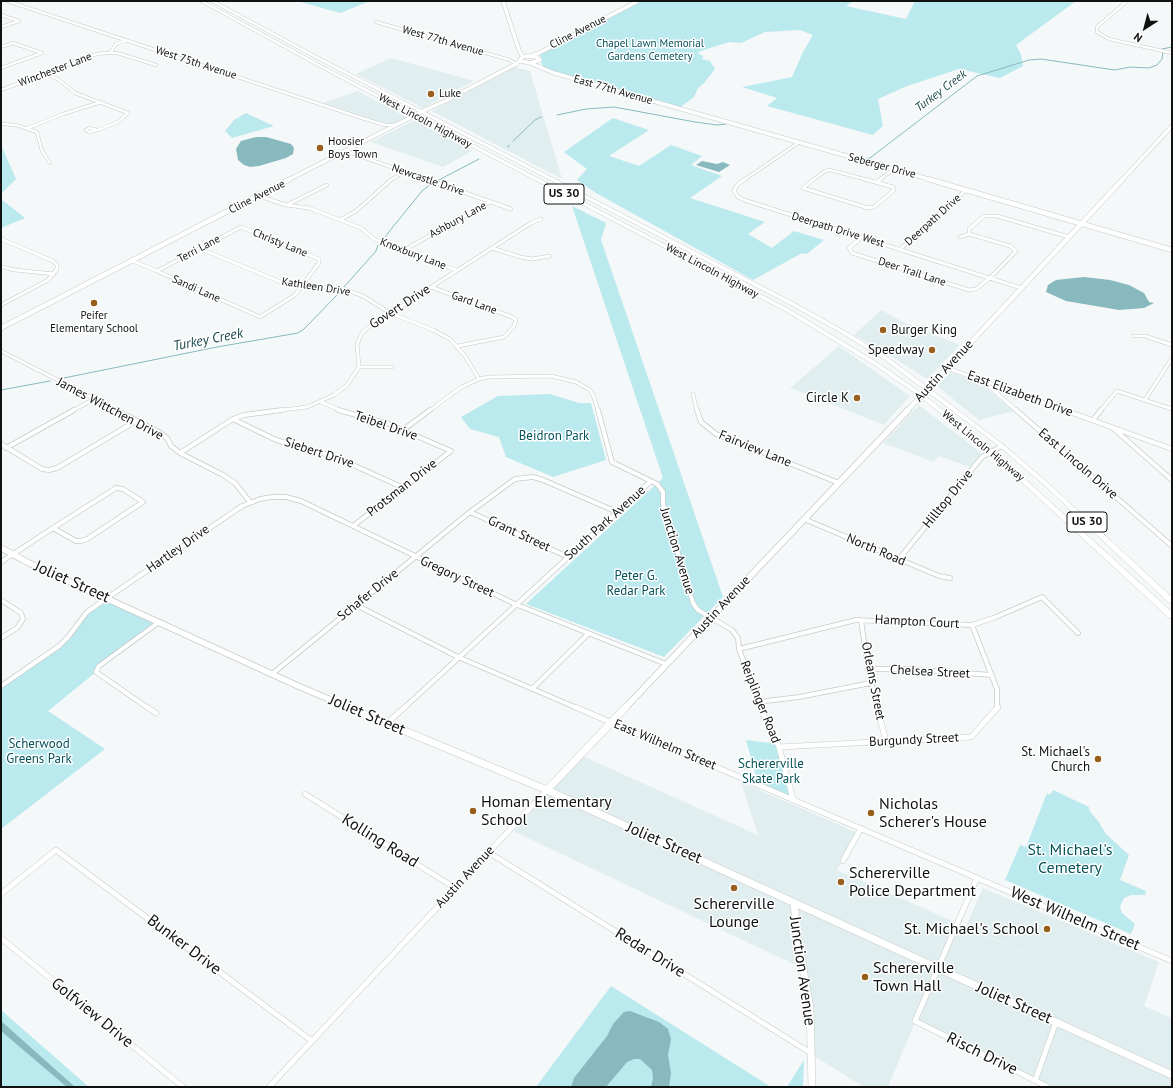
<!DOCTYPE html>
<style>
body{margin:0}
#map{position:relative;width:1173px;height:1088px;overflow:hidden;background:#f4f8f8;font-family:"PT Sans",sans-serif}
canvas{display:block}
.frame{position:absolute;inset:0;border:2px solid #101212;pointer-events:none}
.north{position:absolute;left:1125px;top:8px;width:40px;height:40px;-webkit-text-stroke:3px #fff;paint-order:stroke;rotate:216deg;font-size:11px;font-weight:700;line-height:16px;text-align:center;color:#101212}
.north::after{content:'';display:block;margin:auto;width:14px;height:18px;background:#101212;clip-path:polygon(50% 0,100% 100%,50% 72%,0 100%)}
</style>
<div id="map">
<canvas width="1173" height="1088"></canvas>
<div class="frame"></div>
<div class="north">N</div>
</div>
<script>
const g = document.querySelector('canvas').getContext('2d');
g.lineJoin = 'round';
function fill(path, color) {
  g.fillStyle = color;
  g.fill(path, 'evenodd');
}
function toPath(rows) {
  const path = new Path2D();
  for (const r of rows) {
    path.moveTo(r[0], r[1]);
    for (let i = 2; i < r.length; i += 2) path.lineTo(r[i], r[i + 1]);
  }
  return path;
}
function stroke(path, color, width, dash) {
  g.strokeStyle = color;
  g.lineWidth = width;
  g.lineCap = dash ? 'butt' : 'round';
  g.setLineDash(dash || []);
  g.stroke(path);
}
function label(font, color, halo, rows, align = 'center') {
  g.font = font + ' "PT Sans",sans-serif';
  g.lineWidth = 3;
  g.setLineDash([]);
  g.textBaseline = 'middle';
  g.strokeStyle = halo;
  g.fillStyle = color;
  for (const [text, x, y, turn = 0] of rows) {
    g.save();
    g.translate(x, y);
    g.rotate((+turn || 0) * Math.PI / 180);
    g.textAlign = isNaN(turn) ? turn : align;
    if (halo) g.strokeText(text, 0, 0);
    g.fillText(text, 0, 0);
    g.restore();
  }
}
const built = toPath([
 [391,58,474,81,423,108,356,74],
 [514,67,530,71,562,179,432,111],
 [358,91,406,117,393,124,385,124,323,103],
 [415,120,472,151,443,167,371,142],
 [881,310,909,325,960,345,927,379,886,353,854,335],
 [839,346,910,396,884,425,790,388],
 [951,372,980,383,1014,411,979,420,937,386],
 [919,405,981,453,970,467,939,456,934,462,883,443],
 [580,755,758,835,741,782,858,833,837,870,1061,969,966,926,983,888,1159,962,1144,1006,1172,1018,1172,1087,1050,1087,915,1022,888,1087,864,1087,811,1054,804,969,513,831,523,822,547,790]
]);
const green = toPath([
 [297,1,370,1,340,13],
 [641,1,853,1,846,6,906,19,915,1,1076,1,1016,45,1021,55,1023,66,1000,78,959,69,907,86,878,99,883,126,873,135,767,106,777,98,742,87,792,77,803,52,813,35,800,30,765,32,741,43,729,42,698,52,699,54,703,56,702,59,710,61,715,69,704,83,698,88,694,97,679,108,549,70,542,65,540,54,546,49],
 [246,113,274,126,232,138,225,131,234,120],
 [613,118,649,130,609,156,639,166,671,145,702,156,691,165,722,176,690,198,765,222,748,234,772,248,794,231,824,240,807,254,802,253,753,280,596,193,577,180,587,169,564,152],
 [1,145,16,179,1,194],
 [1,199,25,218,1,228],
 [572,206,606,223,601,240,723,597,664,657,526,604,663,478],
 [550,394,579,403,591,403,606,460,553,477,506,457,499,437,470,429,461,417,498,396],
 [107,598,159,622,100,666,96,672,48,711,105,749,1,829,1,686,59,646,87,612],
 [746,740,778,744,787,768,793,799,758,784],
 [1053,790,1089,807,1089,810,1098,821,1106,834,1129,855,1120,880,1146,891,1145,895,1131,895,1124,898,1122,902,1120,907,1122,913,1135,924,1131,934,1005,880,1020,845,1026,847,1047,793,1050,795],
 [611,986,771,1087,536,1087],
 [1,1010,89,1087,1,1087],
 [804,1060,803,1087,787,1087]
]);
const water = toPath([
 [256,137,266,137,291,144,294,148,293,154,286,158,259,166,250,167,244,165,238,160,236,149,241,141],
 [702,161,717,164,723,162,730,165,719,172,696,165],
 [1084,277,1110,280,1129,285,1144,293,1149,302,1154,303,1144,308,1119,310,1066,301,1046,292,1048,285,1056,280],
 [630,1011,659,1022,668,1029,671,1039,668,1055,671,1073,669,1087,651,1087,653,1078,652,1070,640,1059,634,1059,627,1062,606,1087,571,1087,574,1078,607,1036,613,1024,624,1012],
 [1,1021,75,1087,67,1087,1,1031]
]);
const stream = toPath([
 [1162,49,1172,47],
 [557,115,586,109,614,107,695,122,717,125,726,124],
 [513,141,535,120,541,117],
 [508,147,509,145],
 [862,159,870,158,977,76,1029,60,1041,59,1115,70,1130,67,1149,68,1157,65,1162,59,1163,52],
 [437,181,479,159],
 [384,238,422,191,431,184],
 [344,287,376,251,378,245],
 [64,378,217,347,298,333,304,329,340,292],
 [1,390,50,381]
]);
const minorFar3 = toPath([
 [7,1,365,119,385,125,395,125],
 [1127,1,1097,27,1097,32,1109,39,1172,53],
 [1,15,19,21],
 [376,22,510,60,516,64],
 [1,27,19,21],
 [1,47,13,43,42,53],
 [110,53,116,44,126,40],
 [1,68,42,53],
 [45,74,58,79,75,93,128,113,118,122,98,130],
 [1,90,93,55,104,53,117,53,156,65],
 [1,124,16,125,37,132,42,151,50,163],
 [28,128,63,114,101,102],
 [89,128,98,130,89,132,86,130,89,128],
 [345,151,429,180],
 [391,180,403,172],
 [744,180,798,143],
 [813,180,825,171,830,170,868,180],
 [879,180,894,169]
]);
const minorFar2 = toPath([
 [426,179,511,209],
 [745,179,737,185,734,191,738,197,744,200,1021,288],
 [814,179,803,188,868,208,874,207,894,190,893,187,864,179],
 [877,182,881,179],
 [259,196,286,205,309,208,361,228,374,239,456,270],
 [287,205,327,185],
 [340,220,356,211,392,179],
 [241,227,319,259,319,263,295,295,260,317,157,271,241,227],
 [862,237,849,248,852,253,969,290,976,289,990,278,1016,251,1010,246,969,234,969,229,984,216,997,216,1069,237],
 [960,237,969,234],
 [1,239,53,261,57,265,57,269,48,280,1,305],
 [492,248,520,257,532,259,550,256],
 [201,249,283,283,344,289,363,296,390,313,433,330,450,339,465,356,479,379],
 [900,249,966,190],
 [404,250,490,202],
 [133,261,157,271],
 [2,267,15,270,54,274],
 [431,287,512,317,516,320,514,326,504,337,458,346],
 [1134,336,1145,336,1172,345],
 [1,351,118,411],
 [359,367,392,367],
 [947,368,1067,411],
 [984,382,1017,411],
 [693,394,697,411],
 [1145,400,1172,358],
 [321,402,342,411],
 [72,411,94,399],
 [274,411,307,407,334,395,347,385,359,367,357,344,362,333,369,327,531,223,541,219],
 [429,411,460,388,479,379,489,377,551,376,576,382,590,390,594,397,598,411],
 [1100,411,1117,391,1172,409]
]);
const minorFar1 = toPath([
 [116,410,159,432,167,438,171,446,180,453,223,475,235,483,250,502],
 [338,410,389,424,451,451,353,526],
 [598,410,612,462,657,484,663,492,663,504,693,603,698,610,732,630,738,638,739,649,761,708],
 [697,410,701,422,716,434,839,483],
 [1016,410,1172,546],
 [1064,410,1172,449],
 [233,419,276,440,333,456,404,488],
 [1093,420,1101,410],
 [1114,429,1172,480],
 [403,430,430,410],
 [1,444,42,469,49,470,57,468,136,421],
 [6,448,74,410],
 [180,453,233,419,244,415,282,410],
 [116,488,123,489,143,502,87,539,81,541,76,541,53,528,116,488],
 [470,512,568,557],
 [804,519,939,576,950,578],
 [899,559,982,457,1002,446],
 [1,562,53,528],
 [1,600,21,613,23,619,17,628,1,638],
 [356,605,458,657,577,708],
 [861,620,868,669,878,708],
 [972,625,997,689,997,708],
 [739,649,856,620,972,625,996,617,1042,597,1078,633],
 [868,669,908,669,992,675],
 [272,674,470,512,515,479,533,477,543,480,617,512],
 [1,686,59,646,68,637,87,612,107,598,242,506,260,499,272,497,286,497,301,501,515,604,666,664],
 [532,689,588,634],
 [758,702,799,697,871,683],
 [148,708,96,672,99,666,159,622],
 [404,708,651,481]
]);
const minor = toPath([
 [147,707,156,713],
 [575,707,1172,961],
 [760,707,779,747,793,799],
 [877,707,886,741],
 [387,723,405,707],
 [779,747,971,737,998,707],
 [305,794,455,888],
 [488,852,811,1053],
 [843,861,861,828],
 [977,878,915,1021,1048,1087],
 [1,894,56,850,312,1041],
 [1,938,183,1087],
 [1035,1081,1056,1022],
 [269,1087,547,790]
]);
const tertiaryFar3 = toPath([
 [503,1,519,50,523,57],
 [526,56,536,57,540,60,530,63,521,61,521,58,526,56],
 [530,56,539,53,638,1],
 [530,63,554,73,932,180],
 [447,100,516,64,520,60],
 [288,180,427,109,450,99],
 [1122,180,1172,126]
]);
const tertiaryFar2 = toPath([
 [928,179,1172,250],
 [1,328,290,179],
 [907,411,1123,179]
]);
const tertiaryFar1 = toPath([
 [1,548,29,563,298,686,350,708],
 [625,708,908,410]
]);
const tertiary = toPath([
 [347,707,547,790,1172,1075],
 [547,790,626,707],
 [794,903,797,934,810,1008,812,1087]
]);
const primary = toPath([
 [199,1,204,1,323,66,789,309,878,363,923,394,993,450,1172,612,1172,619,1169,618,989,452,919,396,874,365,785,311,321,68,199,1],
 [210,1,215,1,317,56,791,301,845,331,889,358,1004,445,1048,483,1172,597,1172,603,1169,603,1044,485,1000,447,885,360,841,333,787,303,315,58,210,1]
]);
const markers = [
 [431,94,4,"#985e1c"],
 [320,148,4,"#985e1c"],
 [94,303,4,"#985e1c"],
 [883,330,4,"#985e1c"],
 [932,350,4,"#985e1c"],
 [857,398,4,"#985e1c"],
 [1098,759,4,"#985e1c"],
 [473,811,4,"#985e1c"],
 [871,813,4,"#985e1c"],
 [841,882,4,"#985e1c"],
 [734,888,4,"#985e1c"],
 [1047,929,4,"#985e1c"],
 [865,977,4,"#985e1c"]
];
const farStreetnames = [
 ["Cline Avenue",578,32,-27],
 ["West 77th Avenue",443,41,16],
 ["West 75th Avenue",196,63,18],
 ["Winchester Lane",55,70,-21],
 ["East 77th Avenue",613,90,16],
 ["West Lincoln Highway",425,121,28],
 ["Seberger Drive",882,166,15],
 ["Newcastle Drive",428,180,19],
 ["Cline Avenue",257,197,-27],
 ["Ashbury Lane",458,220,-29],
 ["Deerpath Drive",933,220,-42],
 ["Deerpath Drive West",838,230,17],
 ["Christy Lane",280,243,22],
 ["Terri Lane",199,249,-28],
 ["Knoxbury Lane",413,254,21],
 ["West Lincoln Highway",712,271,28],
 ["Deer Trail Lane",912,272,18],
 ["Kathleen Drive",316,287,9],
 ["Sandi Lane",196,289,24],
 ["Gard Lane",474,303,20],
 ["West Lincoln Highway",983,446,40]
];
const farParknames = [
 ["Chapel Lawn Memorial",650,44],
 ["Gardens Cemetery",650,57]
];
const farPoinames = [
 ["Luke",439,94],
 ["Hoosier",328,142],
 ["Boys Town",328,155],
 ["Peifer",94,316,"center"],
 ["Elementary School",94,329,"center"]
];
const farWaternames = [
 ["Turkey Creek",941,91,-37]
];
const shields = [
 [564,194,40],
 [1087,522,40]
];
const shieldNames = [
 ["US 30",564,194],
 ["US 30",1087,522]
];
const streetNames = [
 ["Govert Drive",400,307,-33],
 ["Austin Avenue",944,371,-47],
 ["East Elizabeth Drive",1020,394,20],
 ["James Wittchen Drive",110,409,28],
 ["Teibel Drive",386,426,19],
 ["Fairview Lane",755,449,22],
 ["Siebert Drive",319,453,18],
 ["East Lincoln Drive",1078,464,41],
 ["Protsman Drive",402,488,-38],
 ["Hilltop Drive",948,499,-51],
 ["South Park Avenue",605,523,-42],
 ["Grant Street",519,534,25],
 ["Hartley Drive",178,549,-35],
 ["North Road",876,550,23],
 ["Junction Avenue",677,551,73],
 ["Gregory Street",457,577,25],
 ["Schafer Drive",368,595,-39],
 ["Austin Avenue",721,607,-47],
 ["Hampton Court",917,622,3],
 ["Chelsea Street",930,672,3],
 ["Orleans Street",873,681,79],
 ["Reiplinger Road",760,702,68],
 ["Burgundy Street",914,740,-3],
 ["East Wilhelm Street",665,745,23],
 ["Austin Avenue",465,877,-47]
];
const poiNames = [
 ["Burger King",891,330,"left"],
 ["Speedway",924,350],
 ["Circle K",849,398],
 ["St. Michael's",1090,752],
 ["Church",1090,767]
];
const parkNames = [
 ["Beidron Park",554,436],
 ["Peter G.",636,576],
 ["Redar Park",636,591],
 ["Scherwood",39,744],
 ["Greens Park",39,759],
 ["Schererville",771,764],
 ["Skate Park",771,779]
];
const waterNames = [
 ["Turkey Creek",208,340,-11]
];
const nearStreetnames = [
 ["Joliet Street",72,582,24],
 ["Joliet Street",367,715,23],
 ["Kolling Road",380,841,32],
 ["Joliet Street",664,843,24],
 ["West Wilhelm Street",1075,919,23],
 ["Bunker Drive",184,945,37],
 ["Redar Drive",650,953,32],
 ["Junction Avenue",802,971,82],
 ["Joliet Street",1014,1003,24],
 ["Golfview Drive",92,1013,39],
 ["Risch Drive",982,1054,26]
];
const nearPoinames = [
 ["Homan Elementary",481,802],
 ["School",481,820],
 ["Nicholas",879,804],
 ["Scherer's House",879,822],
 ["Schererville",849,873],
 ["Police Department",849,891],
 ["Schererville",734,904,"center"],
 ["Lounge",734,922,"center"],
 ["St. Michael's School",1039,929,"right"],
 ["Schererville",873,968],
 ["Town Hall",873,986]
];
const nearParknames = [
 ["St. Michael's",1070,850],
 ["Cemetery",1070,868]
];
fill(built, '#e1eeef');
fill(green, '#bae9ee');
fill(water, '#87b9bf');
stroke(stream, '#87b9bf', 1);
stroke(minorFar3, '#c7cbcb', 3.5);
stroke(minorFar2, '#c7cbcb', 4);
stroke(minorFar1, '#c7cbcb', 5.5);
stroke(minor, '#c7cbcb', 6);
stroke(tertiaryFar3, '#c7cbcb', 4.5);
stroke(tertiaryFar2, '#c7cbcb', 5.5);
stroke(tertiaryFar1, '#c7cbcb', 7);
stroke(tertiary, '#c7cbcb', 8);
stroke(primary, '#c7cbcb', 1);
stroke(minorFar3, '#fff', 2.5);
stroke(minorFar2, '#fff', 3);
stroke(minorFar1, '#fff', 4);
stroke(minor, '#fff', 5);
stroke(tertiaryFar3, '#fff', 3.5);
stroke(tertiaryFar2, '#fff', 4.5);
stroke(tertiaryFar1, '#fff', 5.5);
stroke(tertiary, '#fff', 7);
fill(primary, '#fff');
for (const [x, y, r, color] of markers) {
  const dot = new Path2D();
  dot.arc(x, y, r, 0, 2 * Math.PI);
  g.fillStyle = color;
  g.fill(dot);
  stroke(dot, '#fff', 1.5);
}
label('11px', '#101212', '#fff', farStreetnames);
label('11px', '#065259', '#fff', farParknames);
label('11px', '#101212', '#fff', farPoinames, 'left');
label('italic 12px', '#17454a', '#fff', farWaternames);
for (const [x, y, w] of shields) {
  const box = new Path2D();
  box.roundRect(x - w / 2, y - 10, w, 20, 3);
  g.fillStyle = '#fff';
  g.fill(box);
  stroke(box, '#101212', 1);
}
label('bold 12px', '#101212', null, shieldNames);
label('13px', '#101212', '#fff', streetNames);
label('13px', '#101212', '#fff', poiNames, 'right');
label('13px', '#065259', '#fff', parkNames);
label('italic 14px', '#17454a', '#fff', waterNames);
label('16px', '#101212', '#fff', nearStreetnames);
label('16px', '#101212', '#fff', nearPoinames, 'left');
label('16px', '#065259', '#fff', nearParknames);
</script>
